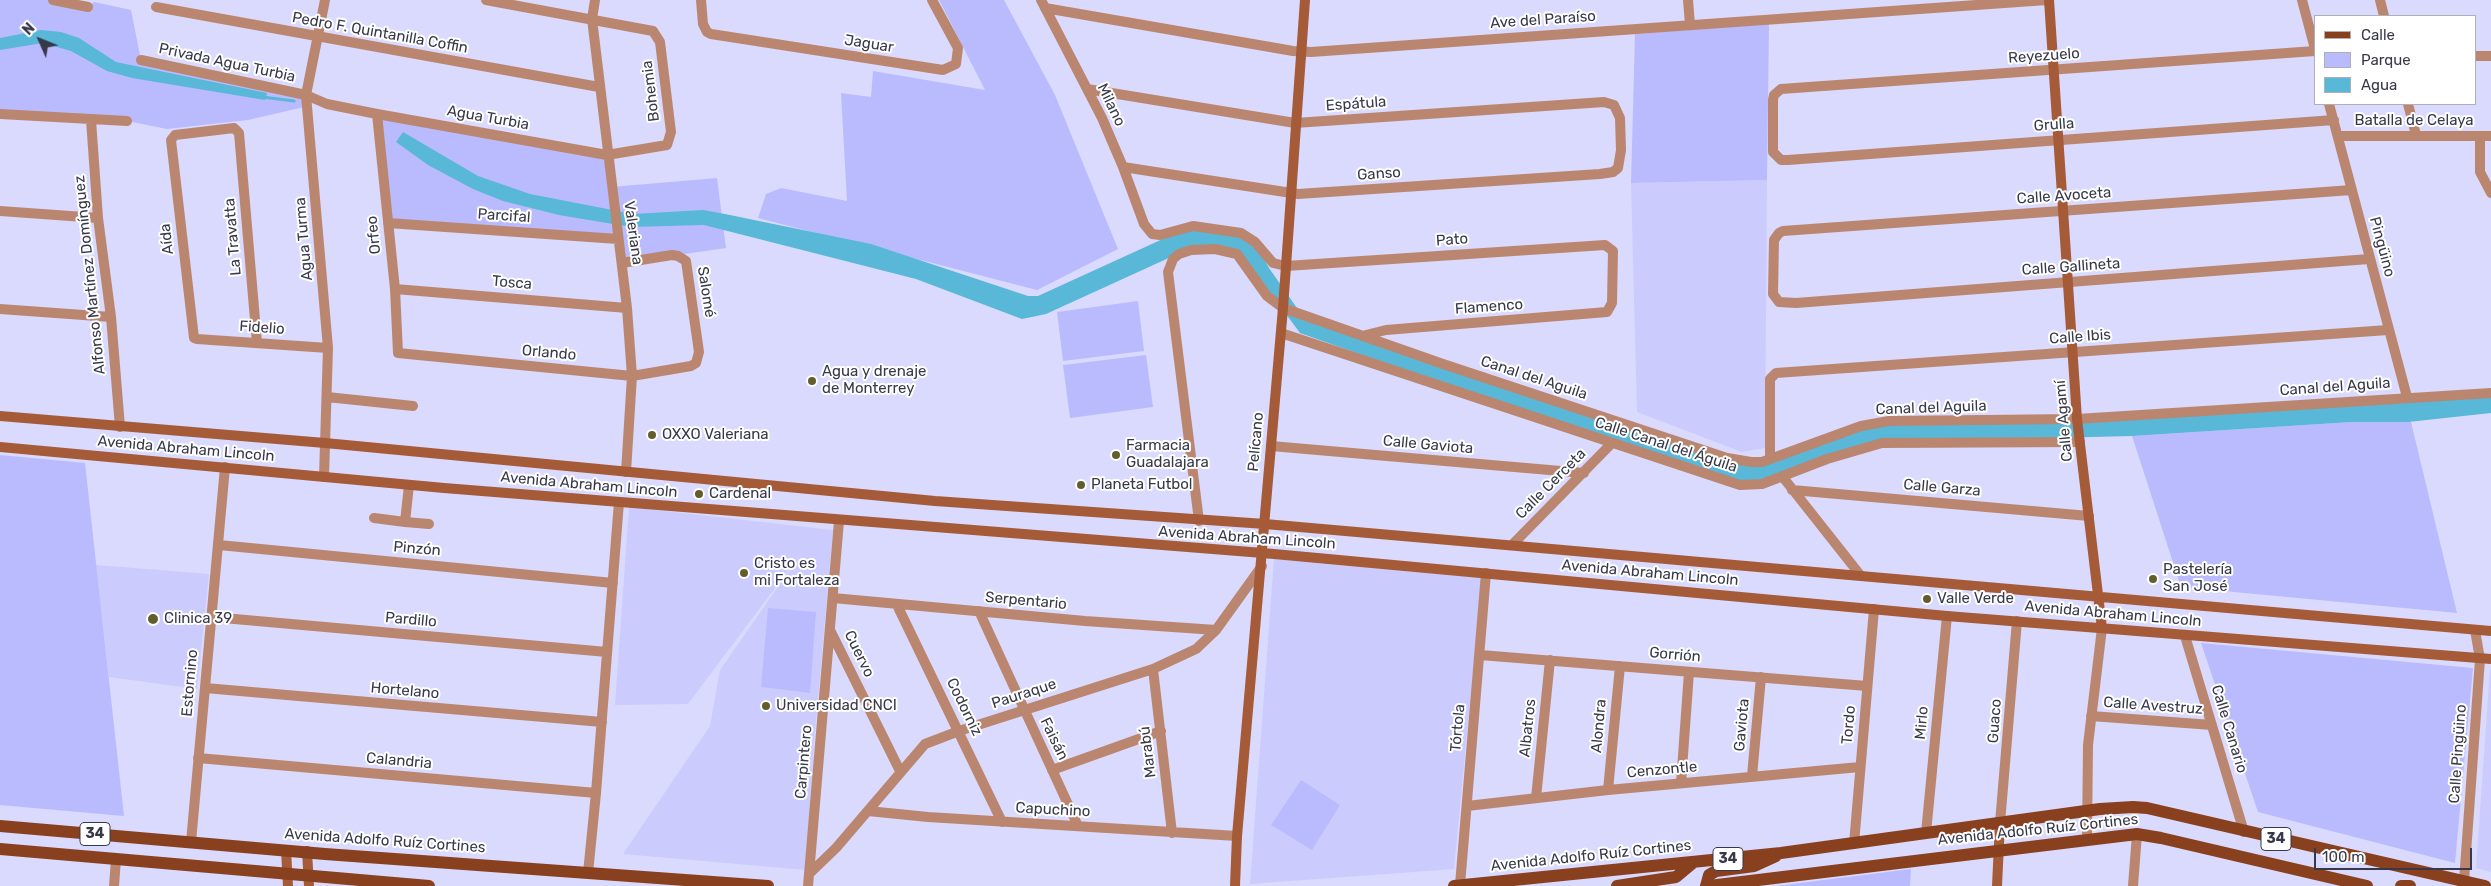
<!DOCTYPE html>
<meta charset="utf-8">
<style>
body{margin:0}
#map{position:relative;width:2491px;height:886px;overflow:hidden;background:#d9dafd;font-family:Rubik,sans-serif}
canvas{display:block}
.legend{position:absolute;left:2314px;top:15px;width:162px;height:90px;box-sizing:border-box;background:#fff;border:1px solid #afafb6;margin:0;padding:6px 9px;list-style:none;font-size:15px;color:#373849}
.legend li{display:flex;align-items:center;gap:10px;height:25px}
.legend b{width:25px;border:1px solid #afafb6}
.north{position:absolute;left:15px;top:15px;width:50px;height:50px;-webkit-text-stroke:4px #fff;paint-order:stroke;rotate:314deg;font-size:14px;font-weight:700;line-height:20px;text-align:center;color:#373849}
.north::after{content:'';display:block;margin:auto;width:18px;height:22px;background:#373849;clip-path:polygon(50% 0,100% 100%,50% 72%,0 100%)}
.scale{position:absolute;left:2314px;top:848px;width:158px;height:22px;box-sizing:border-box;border:2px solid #373849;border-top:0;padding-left:6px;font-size:15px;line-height:18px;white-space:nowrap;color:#373849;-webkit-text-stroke:4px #fff;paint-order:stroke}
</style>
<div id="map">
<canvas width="2491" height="886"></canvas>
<ul class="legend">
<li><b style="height:6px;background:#89401e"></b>Calle</li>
<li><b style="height:14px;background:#babbfe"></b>Parque</li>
<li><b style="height:14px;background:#59b7d8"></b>Agua</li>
</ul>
<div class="north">N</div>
<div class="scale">100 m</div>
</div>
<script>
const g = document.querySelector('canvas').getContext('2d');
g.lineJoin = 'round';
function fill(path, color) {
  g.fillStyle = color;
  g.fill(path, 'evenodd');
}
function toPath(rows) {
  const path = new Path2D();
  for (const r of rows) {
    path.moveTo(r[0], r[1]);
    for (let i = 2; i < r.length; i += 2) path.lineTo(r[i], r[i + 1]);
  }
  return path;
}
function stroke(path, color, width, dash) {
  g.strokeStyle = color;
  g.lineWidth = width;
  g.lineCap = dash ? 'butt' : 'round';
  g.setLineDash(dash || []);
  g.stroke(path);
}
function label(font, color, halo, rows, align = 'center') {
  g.font = font + ' Rubik,sans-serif';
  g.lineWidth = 4;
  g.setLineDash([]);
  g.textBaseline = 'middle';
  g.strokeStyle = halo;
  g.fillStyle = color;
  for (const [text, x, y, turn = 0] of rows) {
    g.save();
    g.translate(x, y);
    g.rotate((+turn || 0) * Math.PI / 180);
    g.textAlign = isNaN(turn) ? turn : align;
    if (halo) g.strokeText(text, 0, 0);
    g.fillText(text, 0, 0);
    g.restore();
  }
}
const built = toPath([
 [1767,180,1765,448,1742,452,1637,412,1631,183],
 [629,507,833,530,814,745,806,870,623,854,710,726,720,670,805,548,688,704,615,705],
 [1274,559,1482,578,1454,869,1250,884],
 [96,565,209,574,197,689,109,677],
 [2490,670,2491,670,2491,872,2476,868]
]);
const green = toPath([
 [0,0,49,0,88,7,94,2,131,10,141,60,306,95,304,107,248,120,167,129,127,121,0,114],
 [939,0,1004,0,1055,95,1118,249,1037,290,758,218,766,194,781,188,847,201,841,93,871,97,873,71,985,90],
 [1769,24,1767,180,1631,183,1635,34],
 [377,114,607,155,611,187,717,178,726,248,622,263,619,239,388,223],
 [1138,301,1144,351,1063,361,1057,312],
 [1146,355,1153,407,1070,418,1063,365],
 [2352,422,2411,422,2457,613,2181,587,2132,436],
 [0,455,85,463,124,816,0,805],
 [768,608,816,612,810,693,761,687],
 [2201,643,2473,668,2455,863,2258,812],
 [1301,780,1340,805,1312,850,1271,825],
 [1911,869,1910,886,1776,886]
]);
const water = toPath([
 [41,30,61,32,79,38,116,62,267,93,265,100,132,78,107,71,71,51,43,43,0,50,0,38],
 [403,132,478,176,530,194,633,214,703,210,725,214,871,244,1028,296,1038,296,1189,227,1241,233,1255,242,1269,268,1306,321,1751,462,1861,426,2039,420,2491,393,2491,413,2408,422,2352,422,2132,436,1892,442,1750,486,1438,382,1300,333,1240,252,1195,246,1046,314,1022,319,916,279,704,225,631,227,559,215,503,201,473,189,428,165,396,142]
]);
const stream = toPath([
 [262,97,294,101]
]);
const street = toPath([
 [53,0,88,7],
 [595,0,592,19,627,308,632,376,626,472],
 [701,0,703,24,707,32,711,34,943,70,956,64,958,48,932,0],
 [1041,0,1102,118,1123,167,1144,224,1152,234,1160,235,1193,226,1241,233,1255,242,1273,263,1286,266,1605,245,1613,251,1612,303,1607,312,1386,330,1362,336],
 [1688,0,1690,25],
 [2302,0,2315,49],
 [2380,0,2384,16],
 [156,7,599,87],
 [1045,8,1293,51,1311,52,2047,0],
 [2315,51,1781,89,1774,95,1773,100,1773,152,1781,160,1788,160,2334,120],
 [2475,56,2491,56],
 [141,60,306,95,327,104,377,114,607,155,667,145,671,132,660,42,653,31,486,0],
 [1087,89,1295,123,1604,102,1614,105,1620,118,1621,150,1618,168,1613,172,1600,174,1298,194,1123,167],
 [2329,104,2407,397],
 [2408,104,2416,135],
 [0,114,127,121],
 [377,114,395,289,398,353,632,376,691,366,696,363,699,352,686,261,678,256,672,255,622,263],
 [91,120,98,218,111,317,120,427],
 [2338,136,2491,136],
 [2480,136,2480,172,2491,193],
 [2352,190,1783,231,1779,233,1774,240,1773,294,1779,302,1796,303,2369,259],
 [0,211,98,218],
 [388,223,618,239],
 [395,289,627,308],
 [0,309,111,317],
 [1281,333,1740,485,1762,484,1827,459,1882,443,2080,442],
 [257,343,239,133,234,128,175,135,171,140,194,338,197,339,328,348],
 [327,397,413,406],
 [1271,446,1584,473],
 [1770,459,1770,379,1776,373,2388,330],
 [1782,476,1861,576],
 [324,477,328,348,306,95,325,0],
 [1792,490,2089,516],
 [374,518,405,522,409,485],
 [1199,521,1168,272,1173,259,1179,254,1191,250,1215,249,1237,254,1267,296,1283,308,1443,364,1727,458,1751,462,1762,462,1861,426,1889,421,2077,419,2491,393],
 [405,522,429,524],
 [219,545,613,583],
 [1512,545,1612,443],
 [833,598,1085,621,1216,630],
 [897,605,1002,822],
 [979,611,1078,826],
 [212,617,607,652],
 [831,632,900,771],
 [2185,636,2244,832],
 [1480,655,1867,686],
 [1153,669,1172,833],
 [205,688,602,722],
 [2091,716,2212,725],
 [198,758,596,793],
 [1052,770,1161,731],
 [1752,776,1761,677],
 [1681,783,1689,672],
 [1608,790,1620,666],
 [1536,798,1550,660],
 [1467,806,1608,790,1860,767],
 [868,811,928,817,1237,836],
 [2000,823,2017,621],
 [1926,833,1947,616],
 [2087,839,2088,745,2102,628],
 [191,842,225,467],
 [1854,844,1874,609],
 [588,873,596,793,619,502],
 [809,874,836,848,925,744,959,731,1153,669,1196,649,1216,630,1262,566],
 [2464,881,2480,659,2475,630],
 [1460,885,1486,573],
 [114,886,116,859],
 [808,886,839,521],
 [2133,886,2137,834]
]);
const secondary = toPath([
 [2049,0,2077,419,2102,628],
 [0,416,325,443,935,501,1265,524,2491,631],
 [0,447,444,488,1263,553,1947,616,2491,659],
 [286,850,288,886],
 [307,851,309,886],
 [1235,886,1237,836,1283,308,1305,0],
 [1997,886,2000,823]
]);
const primary = toPath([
 [0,826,325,854,768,886],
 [0,849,429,886],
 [1454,886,1781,853,2100,809,2133,807,2147,808,2485,886],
 [1617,886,1676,877,1694,862],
 [1706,886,1709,875,1716,871,1754,866,1776,856],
 [1709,886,2137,834,2161,838,2367,886],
 [2401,886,2410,886]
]);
const markers = [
 [812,381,5,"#625d2a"],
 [652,435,5,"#625d2a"],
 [1116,455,5,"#625d2a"],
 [1081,485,5,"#625d2a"],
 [699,494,5,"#625d2a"],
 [744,573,5,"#625d2a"],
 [2153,579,5,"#625d2a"],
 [1927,599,5,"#625d2a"],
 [153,619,6,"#625d2a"],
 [766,706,5,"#625d2a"]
];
const shields = [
 [95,834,30],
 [2276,839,30],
 [1728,859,30]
];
const shieldNames = [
 ["34",95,834],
 ["34",2276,839],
 ["34",1728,859]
];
const streetNames = [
 ["Ave del Paraíso",1543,20,-4],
 ["Pedro F. Quintanilla Coffin",380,33,10],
 ["Jaguar",869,44,9],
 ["Reyezuelo",2044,56,-4],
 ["Privada Agua Turbia",227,63,12],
 ["Bohemia",651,91,-97],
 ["Espátula",1356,104,-4],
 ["Milano",1111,105,64],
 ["Agua Turbia",488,118,10],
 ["Batalla de Celaya",2414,121],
 ["Grulla",2054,125,-4],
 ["Ganso",1379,174,-4],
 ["Calle Avoceta",2064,196,-4],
 ["Parcifal",504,216,4],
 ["Valeriana",633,233,82],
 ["Orfeo",374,235,-96],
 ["La Travatta",233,237,-95],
 ["Aída",167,239,-96],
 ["Agua Turma",304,239,-95],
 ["Pato",1452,240,-4],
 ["Pingüino",2382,247,75],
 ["Calle Gallineta",2071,267,-4],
 ["Alfonso Martínez Domínguez",90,275,-96],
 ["Tosca",512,283,5],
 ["Salomé",706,292,81],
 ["Flamenco",1489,307,-4],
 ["Fidelio",262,328,4],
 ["Calle Ibis",2080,337,-4],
 ["Orlando",549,353,5],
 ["Canal del Aguila",1534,378,18],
 ["Canal del Aguila",2335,387,-4],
 ["Canal del Aguila",1931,408,-2],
 ["Calle Agamí",2064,421,-95],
 ["Pelícano",1256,442,-85],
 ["Calle Gaviota",1428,445,5],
 ["Calle Canal del Águila",1666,445,18],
 ["Avenida Abraham Lincoln",186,449,5],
 ["Calle Cerceta",1551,484,-45],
 ["Avenida Abraham Lincoln",589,485,5],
 ["Calle Garza",1942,488,5],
 ["Avenida Abraham Lincoln",1247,538,4],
 ["Pinzón",417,549,5],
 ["Avenida Abraham Lincoln",1650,573,5],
 ["Serpentario",1026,601,5],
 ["Avenida Abraham Lincoln",2113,614,5],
 ["Pardillo",411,620,5],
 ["Cuervo",859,654,64],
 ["Gorrión",1675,655,5],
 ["Estornino",190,683,-85],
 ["Hortelano",405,691,5],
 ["Pauraque",1024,694,-18],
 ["Calle Avestruz",2153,706,4],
 ["Codorniz",964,707,64],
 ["Guaco",1995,721,-86],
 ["Mirlo",1922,723,-85],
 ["Gaviota",1742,725,-85],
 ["Tordo",1849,725,-85],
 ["Alondra",1599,726,-85],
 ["Tórtola",1458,728,-85],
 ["Albatros",1528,728,-84],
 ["Calle Canario",2229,729,73],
 ["Faisán",1054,739,64],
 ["Marabú",1148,752,-97],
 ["Calle Pingüino",2458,754,-86],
 ["Calandria",399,761,5],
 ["Carpintero",804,762,-85],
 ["Cenzontle",1662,770,-5],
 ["Capuchino",1053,810,3],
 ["Avenida Adolfo Ruíz Cortines",2038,830,-6],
 ["Avenida Adolfo Ruíz Cortines",385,841,4],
 ["Avenida Adolfo Ruíz Cortines",1591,856,-6]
];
const poiNames = [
 ["Agua y drenaje",822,372],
 ["de Monterrey",822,389],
 ["OXXO Valeriana",662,435],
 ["Farmacia",1126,446],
 ["Guadalajara",1126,463],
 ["Planeta Futbol",1091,485],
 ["Cardenal",709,494],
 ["Cristo es",754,564],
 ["mi Fortaleza",754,581],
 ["Pastelería",2163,570],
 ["San José",2163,587],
 ["Valle Verde",1937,599],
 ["Clinica 39",164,619],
 ["Universidad CNCI",776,706]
];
fill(built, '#cbccfd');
fill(green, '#babbfe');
fill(water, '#59b7d8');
stroke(stream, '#59b7d8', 3);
stroke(street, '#bb8670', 10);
stroke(secondary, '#a55a38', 10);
stroke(primary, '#89401e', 12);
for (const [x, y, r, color] of markers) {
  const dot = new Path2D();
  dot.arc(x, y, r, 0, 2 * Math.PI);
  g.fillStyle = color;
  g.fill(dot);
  stroke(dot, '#fff', 2);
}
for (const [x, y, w] of shields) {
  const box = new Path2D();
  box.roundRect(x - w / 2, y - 11.5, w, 23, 4);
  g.fillStyle = '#fff';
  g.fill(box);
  stroke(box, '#373849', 1);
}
label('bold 14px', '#373849', null, shieldNames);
label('15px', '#373849', '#fff', streetNames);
label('15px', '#373849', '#fff', poiNames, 'left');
</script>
